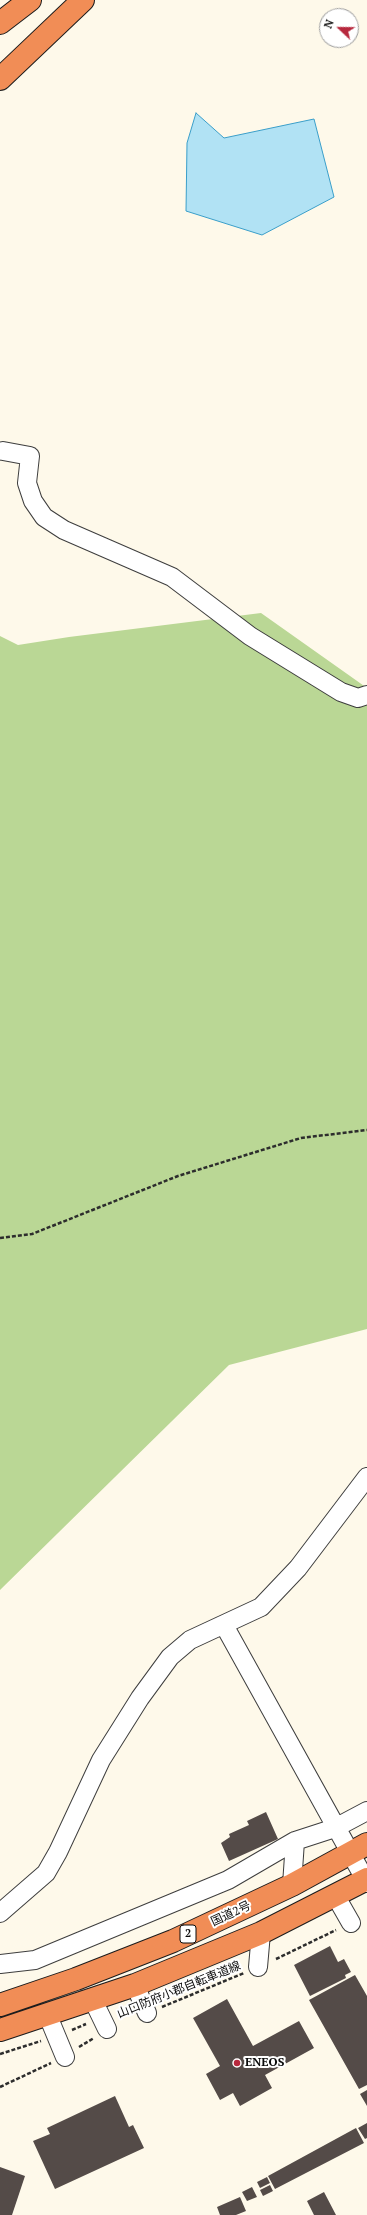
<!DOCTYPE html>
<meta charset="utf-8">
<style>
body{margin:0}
#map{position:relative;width:367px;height:2215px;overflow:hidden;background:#fef9ea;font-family:"PT Serif",serif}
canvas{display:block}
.north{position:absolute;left:319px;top:8px;width:40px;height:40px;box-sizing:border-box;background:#fff;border:1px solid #9d9d9d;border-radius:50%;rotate:292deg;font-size:11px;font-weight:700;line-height:16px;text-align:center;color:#0b0b0b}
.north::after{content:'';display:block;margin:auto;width:14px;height:18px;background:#b7283d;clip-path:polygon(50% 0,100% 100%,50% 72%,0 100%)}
</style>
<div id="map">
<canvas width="367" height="2215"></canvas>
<div class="north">N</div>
</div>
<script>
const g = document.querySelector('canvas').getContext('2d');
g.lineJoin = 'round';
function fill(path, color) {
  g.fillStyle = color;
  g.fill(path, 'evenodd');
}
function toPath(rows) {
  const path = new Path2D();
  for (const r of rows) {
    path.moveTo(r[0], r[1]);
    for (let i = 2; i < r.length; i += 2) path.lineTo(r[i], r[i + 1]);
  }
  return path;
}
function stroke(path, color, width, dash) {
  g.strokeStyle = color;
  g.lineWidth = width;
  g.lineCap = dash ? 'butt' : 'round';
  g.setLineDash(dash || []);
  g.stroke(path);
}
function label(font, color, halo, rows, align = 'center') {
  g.font = font + ' "PT Serif","Noto Sans JP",serif';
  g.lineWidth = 4;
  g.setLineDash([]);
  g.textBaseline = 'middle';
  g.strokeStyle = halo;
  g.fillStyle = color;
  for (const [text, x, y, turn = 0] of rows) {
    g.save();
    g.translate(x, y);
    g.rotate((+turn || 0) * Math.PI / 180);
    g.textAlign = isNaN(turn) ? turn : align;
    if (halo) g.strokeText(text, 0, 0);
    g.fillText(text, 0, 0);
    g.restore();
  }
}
const forest = toPath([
 [261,613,367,688,367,1329,229,1365,0,1590,0,636,18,645,69,637]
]);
const water = toPath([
 [196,113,224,138,314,119,334,197,262,235,186,211,187,143,196,113]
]);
const building = toPath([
 [266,1812,278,1839,229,1861,221,1843,230,1837,229,1834,249,1825,247,1821],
 [330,1946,338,1962,344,1959,351,1972,345,1975,346,1978,310,1996,294,1965],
 [355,1975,367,1996,367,2085,359,2089,309,2000],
 [227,1999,253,2046,299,2021,314,2048,265,2075,272,2088,240,2106,233,2093,220,2100,206,2074,220,2066,193,2018],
 [367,2090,367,2106,360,2094],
 [115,2096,129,2127,133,2125,144,2148,55,2189,33,2141,50,2134,47,2128],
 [367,2123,367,2138,365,2139,358,2128],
 [356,2128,364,2143,275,2189,268,2176],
 [0,2167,25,2176,12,2215,0,2215],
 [267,2177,270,2183,260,2188,257,2182],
 [270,2185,273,2191,263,2196,260,2190],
 [252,2187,257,2197,247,2201,242,2192],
 [324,2192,336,2215,314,2215,307,2201],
 [240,2197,246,2211,236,2215,220,2215,217,2207]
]);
const path = toPath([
 [0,1238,32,1234,178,1176,301,1138,367,1130],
 [276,1959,336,1930],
 [162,2007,244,1973],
 [72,2030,86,2024],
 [79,2047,94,2038],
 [0,2054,41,2041],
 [0,2087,51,2063]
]);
const street = toPath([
 [3,451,30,456,27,483,33,501,44,517,64,530,172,577,250,636,341,692,358,698,367,695],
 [224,1625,367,1883],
 [292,1885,295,1841],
 [335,1895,351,1923],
 [0,1913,46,1873,58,1852,101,1760,140,1698,170,1657,190,1640,261,1607,298,1568,367,1477],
 [0,1964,35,1960,228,1880,295,1841,335,1828,367,1811],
 [258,1967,261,1933],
 [135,1985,147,2013],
 [93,2000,107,2029],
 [48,2016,65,2057]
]);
const highway = toPath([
 [0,23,30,0],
 [0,79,83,0],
 [0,2005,76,1979,173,1941,292,1885,367,1844],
 [0,2030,135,1985,261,1933,367,1879]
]);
const markers = [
 [237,2063,4,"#b7283d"]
];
const shields = [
 [188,1934,16]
];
const shieldNames = [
 ["2",188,1934]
];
const streetNames = [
 ["国道2号",231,1914,-25],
 ["山口防府小郡自転車道線",179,1990,-22]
];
const poiNames = [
 ["ENEOS",245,2063]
];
fill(forest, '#bad795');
fill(water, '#b1e2f4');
stroke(water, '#3a9ec9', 1);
fill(building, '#544b48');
stroke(street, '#3e3e3e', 20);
stroke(highway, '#1c1c1c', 24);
stroke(path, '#2d2d2d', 2.5, [4, 2]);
stroke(street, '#fff', 18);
stroke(highway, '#f18d56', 22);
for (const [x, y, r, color] of markers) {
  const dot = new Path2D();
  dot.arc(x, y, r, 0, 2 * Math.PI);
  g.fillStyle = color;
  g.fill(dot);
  stroke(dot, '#fff', 1.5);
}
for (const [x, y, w] of shields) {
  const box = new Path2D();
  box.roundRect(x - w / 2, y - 9, w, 18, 3);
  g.fillStyle = '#fff';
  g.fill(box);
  stroke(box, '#0b0b0b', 1);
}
label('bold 11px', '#0b0b0b', null, shieldNames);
label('12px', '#0b0b0b', '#fff', streetNames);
label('bold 12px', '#0b0b0b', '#fff', poiNames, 'left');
</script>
